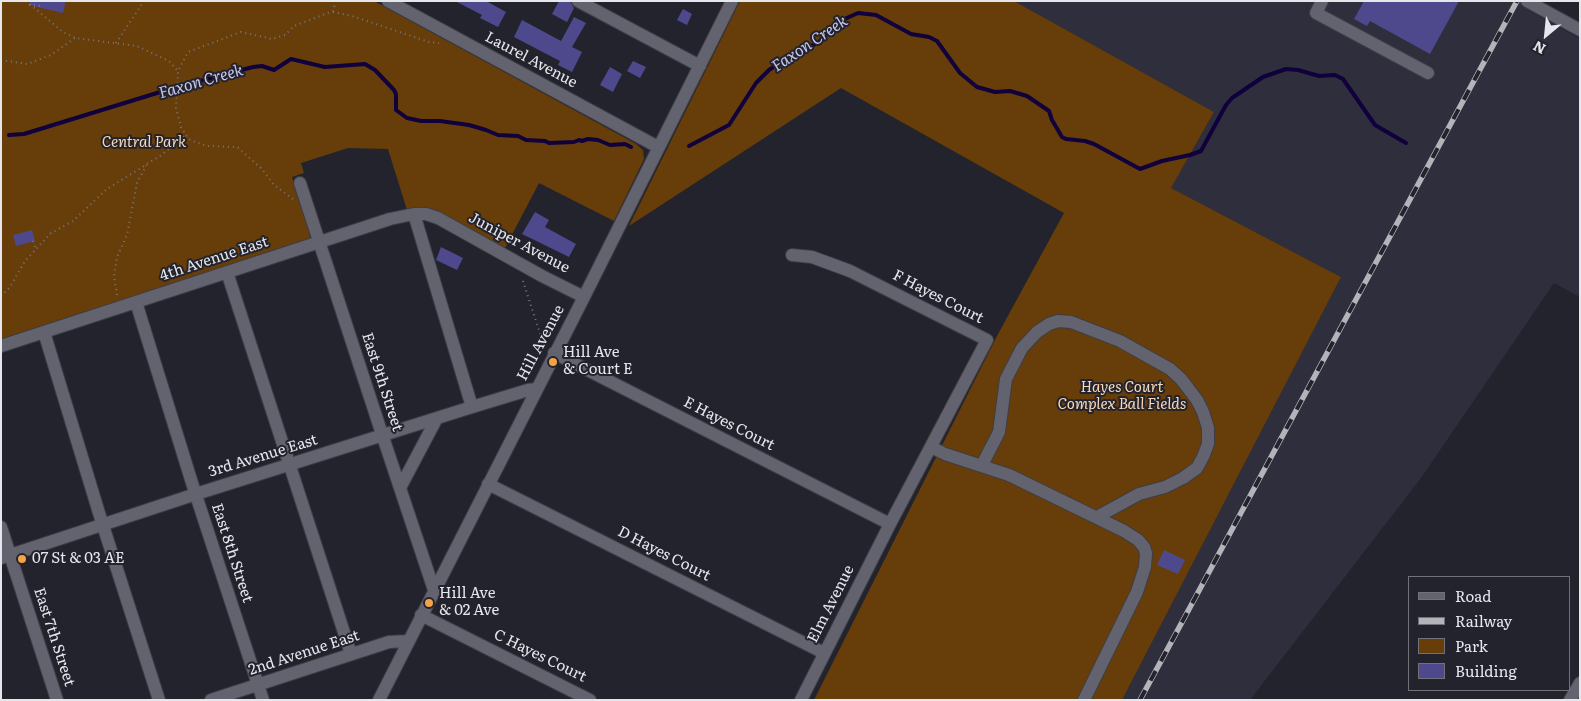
<!DOCTYPE html>
<style>
body{margin:0}
#map{position:relative;width:1581px;height:701px;overflow:hidden;background:#23232d;font-family:Literata,serif}
canvas{display:block}
.frame{position:absolute;inset:0;border:2px solid #e6e6ed;pointer-events:none}
.legend{position:absolute;left:1408px;top:576px;width:162px;height:115px;box-sizing:border-box;background:#23232d;border:1px solid #71717a;margin:0;padding:6px 9px;list-style:none;font-size:15px;color:#e6e6ed}
.legend li{display:flex;align-items:center;gap:10px;height:25px}
.legend b{width:25px;border:1px solid #71717a}
.north{position:absolute;left:1521px;top:10px;width:50px;height:50px;-webkit-text-stroke:4px #23232d;paint-order:stroke;rotate:208deg;font-size:14px;font-weight:700;line-height:20px;text-align:center;color:#e6e6ed}
.north::after{content:'';display:block;margin:auto;width:18px;height:22px;background:#e6e6ed;clip-path:polygon(50% 0,100% 100%,50% 72%,0 100%)}
</style>
<div id="map">
<canvas width="1581" height="701"></canvas>
<div class="frame"></div>
<ul class="legend">
<li><b style="height:6px;background:#63636f"></b>Road</li>
<li><b style="height:6px;background:#b3b3ba"></b>Railway</li>
<li><b style="height:14px;background:#673e09"></b>Park</li>
<li><b style="height:14px;background:#4e498d"></b>Building</li>
</ul>
<div class="north">N</div>
</div>
<script>
const g = document.querySelector('canvas').getContext('2d');
g.lineJoin = 'round';
function fill(path, color) {
  g.fillStyle = color;
  g.fill(path, 'evenodd');
}
function toPath(rows) {
  const path = new Path2D();
  for (const r of rows) {
    path.moveTo(r[0], r[1]);
    for (let i = 2; i < r.length; i += 2) path.lineTo(r[i], r[i + 1]);
  }
  return path;
}
function stroke(path, color, width, dash) {
  g.strokeStyle = color;
  g.lineWidth = width;
  g.lineCap = dash ? 'butt' : 'round';
  g.setLineDash(dash || []);
  g.stroke(path);
}
function label(font, color, halo, rows, align = 'center') {
  g.font = font + ' Literata,serif';
  g.lineWidth = 4;
  g.setLineDash([]);
  g.textBaseline = 'middle';
  g.strokeStyle = halo;
  g.fillStyle = color;
  for (const [text, x, y, turn = 0] of rows) {
    g.save();
    g.translate(x, y);
    g.rotate((+turn || 0) * Math.PI / 180);
    g.textAlign = isNaN(turn) ? turn : align;
    if (halo) g.strokeText(text, 0, 0);
    g.fillText(text, 0, 0);
    g.restore();
  }
}
const built = toPath([
 [1014,1,1530,1,1526,9,1580,39,1580,297,1554,283,1421,478,1250,700,1122,700,1341,277,1171,188,1214,112]
]);
const green = toPath([
 [1,1,374,1,636,144,643,150,644,159,614,221,539,183,504,250,407,210,388,149,348,148,301,163,304,173,292,177,308,228,310,236,309,240,1,339],
 [740,1,1014,1,1214,112,1171,188,1341,277,1122,700,814,700,997,336,1064,213,841,88,629,226]
]);
const stream = toPath([
 [9,135,24,134,170,89,253,67,262,66,274,70,291,59,325,67,365,64,375,70,394,90,396,94,396,110,407,118,421,121,440,121,469,125,486,130,498,135,518,136,526,140,545,141,549,143,574,142,579,140,582,141,588,139,598,140,610,145,625,144,631,147],
 [689,146,729,125,756,83,769,70,781,62,819,42,838,22,858,13,876,15,911,34,929,37,937,41,960,73,977,87,995,92,1010,91,1027,96,1049,111,1052,120,1062,137,1066,139,1085,141,1094,144,1140,169,1162,161,1190,155,1201,151,1226,105,1232,98,1263,77,1286,69,1298,70,1319,76,1335,75,1343,79,1375,125,1406,143]
]);
const building = toPath([
 [30,1,66,1,63,13,29,5],
 [455,1,486,1,506,12,498,27,480,18,482,15],
 [559,1,570,1,574,8,567,22,552,14],
 [1364,1,1459,1,1430,54,1370,21,1367,26,1354,19],
 [683,9,692,14,687,25,677,20],
 [574,17,586,23,572,47,582,52,572,72,558,65,560,61,514,37,522,20,561,41],
 [633,61,646,67,640,78,627,71],
 [610,67,622,74,613,92,600,85],
 [535,212,549,220,545,227,576,244,569,257,522,234],
 [32,230,35,241,16,246,13,235],
 [441,247,463,258,457,270,436,260],
 [1164,550,1185,560,1178,574,1157,565]
]);
const path = toPath([
 [26,1,63,32,75,38,137,46,169,61,178,71],
 [29,5,44,6],
 [333,12,352,16,429,42,439,43],
 [116,43,144,1],
 [1,60,27,64,51,55,75,38],
 [293,199,274,185,261,168,237,147,206,146,190,140,186,135,181,127,176,108,178,71,188,52,241,32,272,39,285,35,294,26,333,11,336,1],
 [33,241,36,250],
 [523,281,543,343],
 [117,295,114,276,117,257,127,235,137,183,147,164],
 [1,296,10,287,25,261,51,233,73,221,107,189,160,156,185,136]
]);
const minor = toPath([
 [388,1,658,147],
 [578,1,700,66],
 [1322,1,1316,13,1428,73],
 [1527,1,1580,30],
 [300,183,378,422,434,590],
 [414,214,472,407],
 [792,255,812,257,850,271,987,340,890,524,801,700],
 [227,272,351,654],
 [136,302,192,483,263,700],
 [44,332,99,513,159,700],
 [1,346,390,219,414,214,426,214,438,218,542,276,584,297],
 [554,353,890,524],
 [931,447,945,454,1009,475,1124,531,1138,540,1144,547,1146,553,1145,567,1137,592,1084,700],
 [982,465,999,432,1006,379,1022,348,1037,332,1049,324,1058,321,1071,322,1120,341,1170,369,1181,379,1197,400,1203,412,1208,428,1208,444,1203,457,1197,468,1183,478,1165,487,1139,494,1097,517],
 [488,484,824,653],
 [400,488,437,418],
 [1,527,57,700],
 [1,558,196,494,472,407,528,390,536,389],
 [421,615,590,700],
 [211,700,389,642,407,641],
 [379,700,584,297,732,1],
 [1570,700,1580,683]
]);
const rail = toPath([
 [1140,700,1517,1]
]);
const markers = [
 [553,362,5,"#f5a345"],
 [22,559,5,"#f5a345"],
 [429,603,5,"#f5a345"]
];
const streetNames = [
 ["Laurel Avenue",531,60,28],
 ["Juniper Avenue",519,243,28],
 ["4th Avenue East",214,259,-18],
 ["F Hayes Court",938,297,27],
 ["Hill Avenue",541,343,-62],
 ["East 9th Street",382,382,72],
 ["E Hayes Court",729,424,27],
 ["3rd Avenue East",263,456,-17],
 ["East 8th Street",232,553,72],
 ["D Hayes Court",664,554,27],
 ["Elm Avenue",831,604,-63],
 ["East 7th Street",54,637,72],
 ["2nd Avenue East",304,653,-18],
 ["C Hayes Court",540,656,26]
];
const parkNames = [
 ["Central Park",144,143],
 ["Hayes Court",1122,388],
 ["Complex Ball Fields",1122,405]
];
const poiNames = [
 ["Hill Ave",563,353],
 ["& Court E",563,370],
 ["07 St & 03 AE",32,559],
 ["Hill Ave",439,594],
 ["& 02 Ave",439,611]
];
const waterNames = [
 ["Faxon Creek",810,44,-34],
 ["Faxon Creek",201,82,-16]
];
fill(built, '#2e2e3d');
fill(green, '#673e09');
stroke(stream, '#10003c', 4);
fill(building, '#4e498d');
stroke(minor, '#3d3d45', 14);
stroke(path, '#777780', 2, [1, 4]);
stroke(minor, '#63636f', 12);
stroke(rail, '#b3b3ba', 5.5);
stroke(rail, '#23232d', 4, [11]);
for (const [x, y, r, color] of markers) {
  const dot = new Path2D();
  dot.arc(x, y, r, 0, 2 * Math.PI);
  g.fillStyle = color;
  g.fill(dot);
  stroke(dot, '#23232d', 2);
}
label('15px', '#e6e6ed', '#23232d', streetNames);
label('italic 15px', '#f8d8b8', '#23232d', parkNames);
label('15px', '#e6e6ed', '#23232d', poiNames, 'left');
label('italic 16px', '#c7c8f0', '#23232d', waterNames);
</script>
